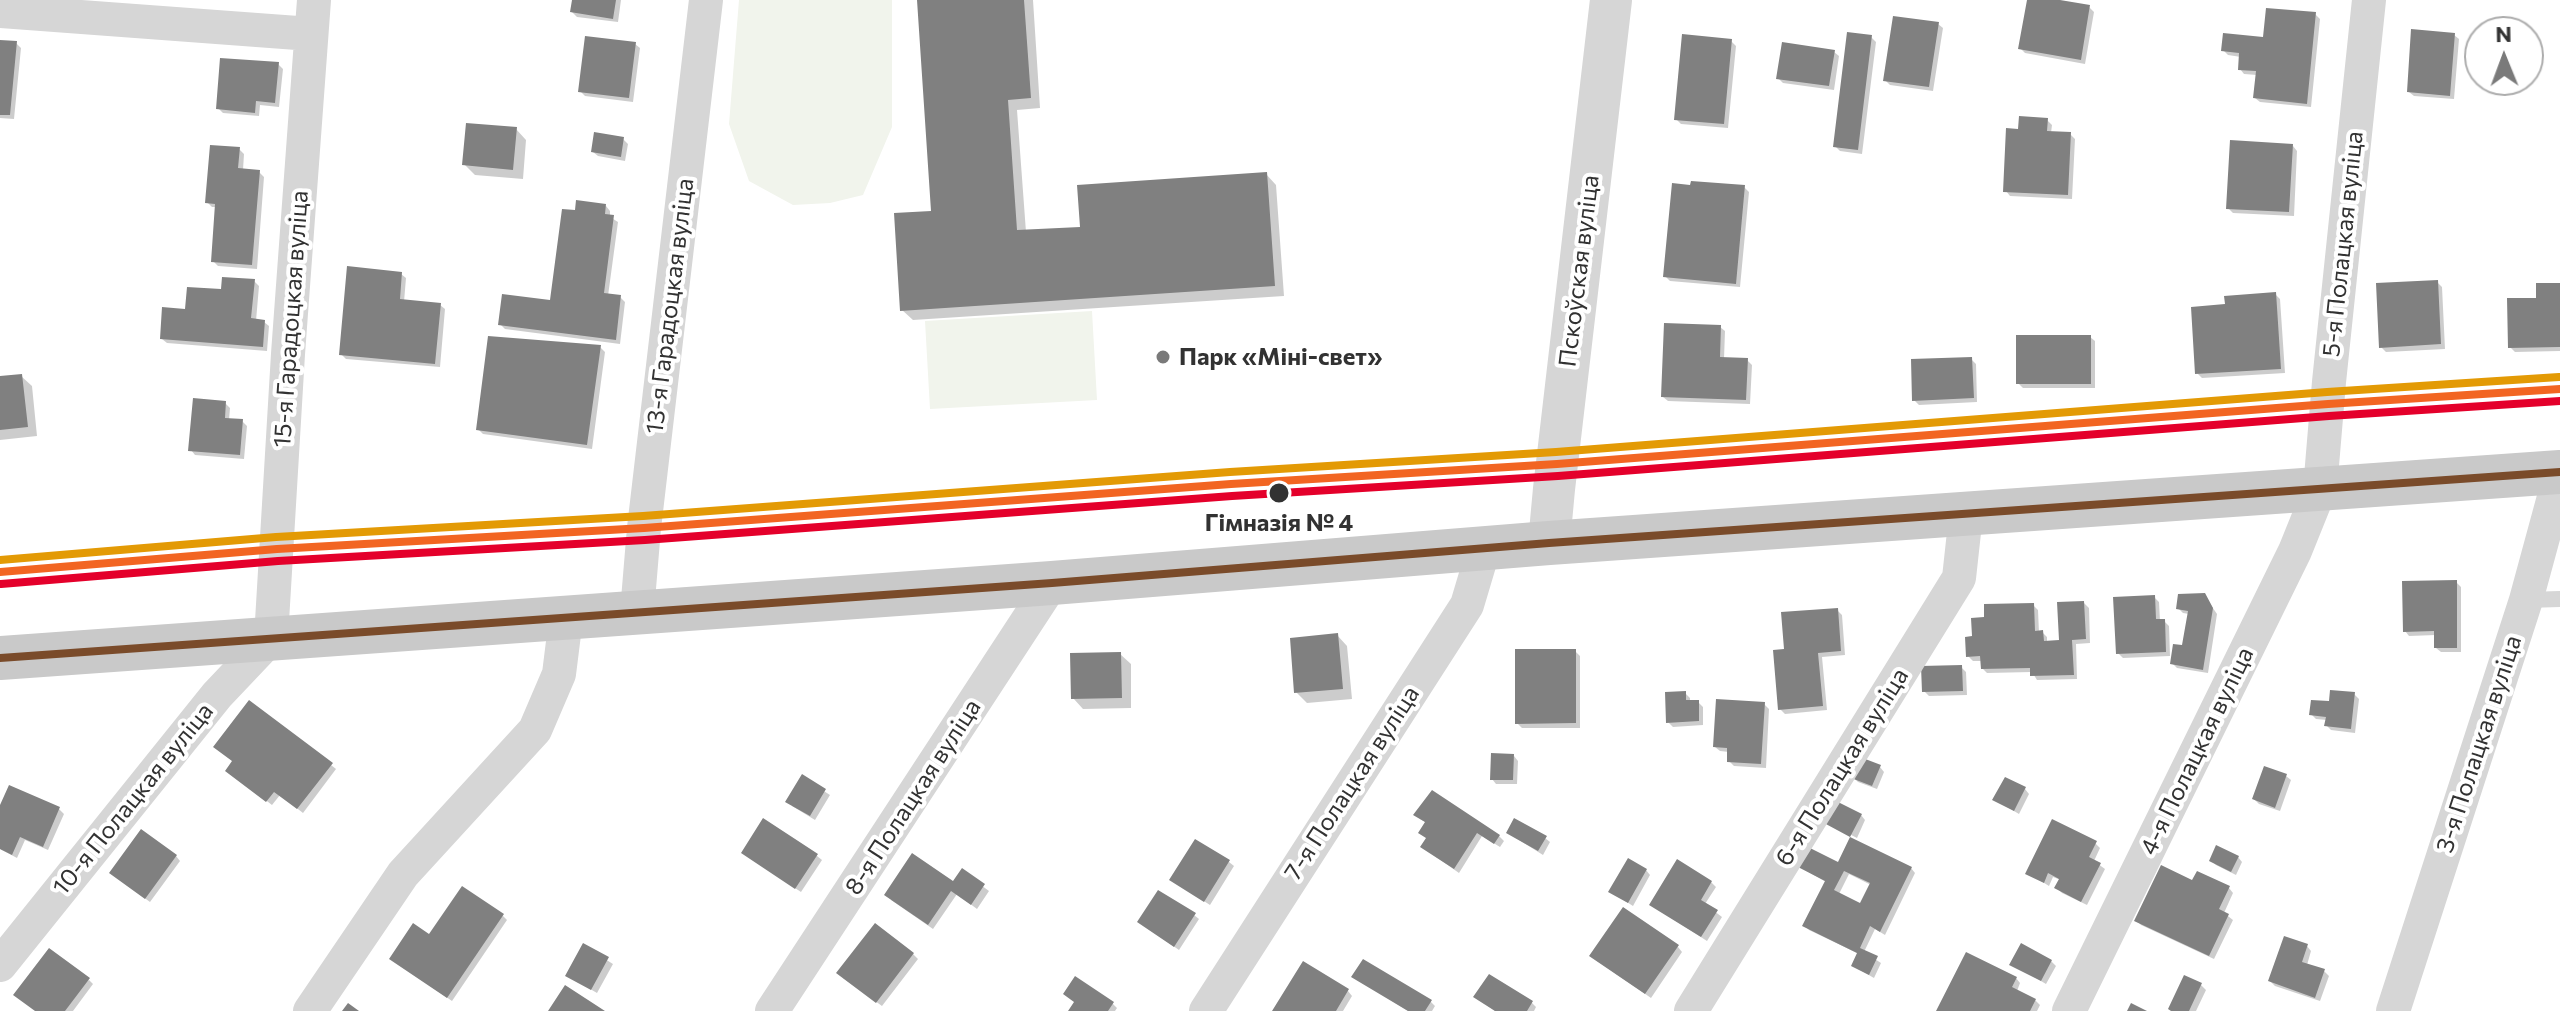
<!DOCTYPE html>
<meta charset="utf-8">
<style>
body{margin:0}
#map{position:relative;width:2560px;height:1011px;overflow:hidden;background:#fff;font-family:Commissioner,sans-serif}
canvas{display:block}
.north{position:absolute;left:2464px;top:16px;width:80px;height:80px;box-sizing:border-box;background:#fff;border:2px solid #adadad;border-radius:50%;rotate:359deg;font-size:22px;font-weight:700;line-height:32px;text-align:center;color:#323232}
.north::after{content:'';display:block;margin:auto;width:28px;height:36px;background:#7a7a7a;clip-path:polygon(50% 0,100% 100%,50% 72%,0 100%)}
</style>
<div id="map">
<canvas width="2560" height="1011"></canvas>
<div class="north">N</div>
</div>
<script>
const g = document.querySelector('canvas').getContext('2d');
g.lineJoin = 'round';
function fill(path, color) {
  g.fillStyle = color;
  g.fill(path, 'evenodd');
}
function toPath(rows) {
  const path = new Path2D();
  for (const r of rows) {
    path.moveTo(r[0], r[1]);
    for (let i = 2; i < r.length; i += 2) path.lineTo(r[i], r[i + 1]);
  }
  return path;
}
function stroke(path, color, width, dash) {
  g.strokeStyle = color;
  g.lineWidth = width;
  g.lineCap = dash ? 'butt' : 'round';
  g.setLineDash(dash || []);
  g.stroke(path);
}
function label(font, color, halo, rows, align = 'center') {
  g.font = font + ' Commissioner,sans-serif';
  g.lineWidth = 8;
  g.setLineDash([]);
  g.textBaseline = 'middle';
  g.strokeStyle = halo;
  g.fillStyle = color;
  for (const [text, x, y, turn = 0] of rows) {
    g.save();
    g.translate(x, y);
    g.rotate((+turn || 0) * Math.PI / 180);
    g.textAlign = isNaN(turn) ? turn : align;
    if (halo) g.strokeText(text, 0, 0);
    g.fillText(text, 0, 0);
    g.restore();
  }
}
const green = toPath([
 [739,0,892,0,892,127,863,195,830,203,793,205,749,181,729,124],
 [1092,311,1097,400,930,409,925,321]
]);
const shadow = toPath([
 [574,0,621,0,618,22,577,17,572,12],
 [919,0,1033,0,1040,108,1017,110,1026,232,1082,228,1266,174,1276,185,1284,296,913,320,902,310,933,212],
 [2029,0,2048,0,2089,7,2094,12,2085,64,2025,53,2021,49],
 [2315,14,2320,19,2311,107,2260,102,2255,98,2257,75,2244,74,2240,69,2241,57,2228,55,2224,51,2264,39],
 [1938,24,1943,28,1933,91,1890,85,1885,80],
 [2454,35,2459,39,2454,99,2414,96,2409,92],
 [1871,37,1876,42,1862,154,1840,151,1835,146],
 [1731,41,1736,46,1728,128,1681,124,1676,119],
 [0,42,16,43,21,48,14,119,0,118],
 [635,44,640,48,633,102,585,96,581,92],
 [1834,52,1839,56,1834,90,1783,83,1778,78],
 [278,64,283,69,279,107,260,105,259,116,223,113,218,108],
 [2047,120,2052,125,2051,133,2070,134,2075,139,2072,199,2010,196,2006,191,2020,131],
 [516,129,526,140,523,179,475,175,464,164],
 [623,139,628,144,625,161,598,156,593,152],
 [2293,146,2297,151,2294,216,2233,213,2228,208],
 [239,149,244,154,243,170,259,172,264,177,257,269,218,266,213,261,217,207,212,207,207,202],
 [1744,187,1749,192,1740,287,1670,281,1665,276],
 [606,206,610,211,610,217,618,222,608,296,620,297,625,302,620,344,505,329,500,324,552,302,577,212],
 [401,274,406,278,404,302,440,305,445,309,440,367,346,359,341,354],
 [254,281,259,286,256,321,264,322,269,326,267,351,167,343,162,339,187,311,223,291],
 [2437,282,2442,287,2445,349,2386,352,2381,347],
 [2560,285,2560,351,2515,352,2510,347,2538,300],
 [2275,294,2280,299,2285,373,2202,378,2197,373,2227,306],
 [1720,327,1725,331,1724,359,1747,360,1752,365,1750,404,1668,401,1663,397],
 [2090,337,2095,341,2095,388,2023,388,2018,383],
 [600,347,605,352,592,449,483,434,478,429],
 [1971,359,1976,364,1977,402,1919,405,1914,400],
 [21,376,32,386,37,436,0,440,0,378],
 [225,403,230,408,229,420,242,421,247,426,244,459,195,455,191,450],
 [2456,582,2461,587,2461,652,2441,652,2436,648,2436,635,2409,636,2405,631],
 [2204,595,2217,614,2208,673,2177,668,2172,663,2184,648,2189,614,2183,613,2178,608],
 [2154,597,2159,602,2160,621,2164,621,2169,626,2170,656,2123,658,2118,653],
 [2084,603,2089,608,2090,643,2076,644,2077,679,2037,680,2032,672,1987,673,1983,669,1982,661,1973,661,1968,656,2033,605,2038,610,2039,633,2042,632,2047,637,2047,643,2061,642],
 [1837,610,1842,615,1845,655,1822,657,1827,710,1785,714,1780,709,1786,651],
 [1337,635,1347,646,1352,699,1307,703,1296,692],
 [1575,651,1580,656,1580,728,1522,728,1517,723],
 [1120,654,1131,664,1131,708,1083,709,1073,698],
 [1961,667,1966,672,1967,695,1929,696,1924,691],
 [1685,693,1690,698,1690,702,1698,702,1703,707,1703,725,1673,727,1668,722],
 [2354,694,2359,699,2355,733,2331,730,2327,726,2327,720,2316,719,2311,714],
 [1764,704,1769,709,1766,768,1734,766,1729,761,1729,752,1720,751,1715,747],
 [1514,756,1518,761,1517,784,1496,784,1492,779],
 [331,765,336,769,303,813,280,795,272,805,233,775],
 [1880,767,1884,772,1877,789,1858,782,1854,778],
 [2286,776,2291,780,2280,811,2259,804,2254,799],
 [802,777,830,795,815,820,792,806],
 [2025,789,2029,794,2019,814,1995,800],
 [0,809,59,809,64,814,48,850,25,840,17,858,0,849],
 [1861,815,1865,820,1857,838,1830,824],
 [1420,819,1499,836,1504,841,1500,847,1482,836,1459,873,1422,847,1428,839,1427,823],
 [1508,833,1545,838,1550,842,1543,855],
 [2095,843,2100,848,2094,861,2105,869,2087,905,2062,893,2057,888,2061,880,2053,877,2049,886,2028,873],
 [176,856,180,861,150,902,116,877],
 [817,856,822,860,801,892,748,857],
 [2238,857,2242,862,2236,875,2216,865,2211,860],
 [1229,862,1234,866,1210,905,1177,884],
 [1839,865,1911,868,1915,873,1885,935,1875,929,1864,952,1881,963,1874,978,1853,966,1859,954,1809,930,1805,926,1826,882,1800,867],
 [1849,874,1871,885,1861,906,1839,894],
 [1646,870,1650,875,1633,906,1611,892],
 [962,871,989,891,977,909,957,894,933,929,891,900,953,884],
 [1711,882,1716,887,1705,904,1722,917,1707,941,1651,905],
 [2193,883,2229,888,2233,893,2224,913,2233,920,2214,959,2141,925,2137,921],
 [1194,915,1199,919,1179,950,1139,922],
 [503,916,507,920,452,1001,397,963,430,937],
 [584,946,613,964,597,993,568,976],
 [2307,946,2311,951,2307,965,2324,971,2329,976,2320,1001,2275,986,2270,981],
 [1678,947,1682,952,1651,998,1596,960],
 [913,954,918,959,882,1006,843,978],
 [2051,961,2056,966,2046,984,2012,964],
 [1354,977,1430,1001,1435,1006,1432,1011,1408,1011],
 [2016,978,2020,983,2017,991,2035,1000,2040,1005,2037,1011,1939,1011],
 [89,980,93,984,73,1011,36,1011],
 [2201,985,2206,990,2196,1011,2172,1011],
 [1348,991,1352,996,1343,1011,1275,1011],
 [1476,997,1532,1003,1536,1007,1534,1011,1495,1011],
 [1112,1003,1117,1008,1115,1011,1070,1011]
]);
const building = toPath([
 [572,0,616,0,613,19,570,12],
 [917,0,1024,0,1031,98,1008,100,1017,230,1080,227,1077,185,1267,172,1275,286,900,311,894,213,931,211],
 [2027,0,2060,0,2090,5,2081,60,2018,49],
 [2266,8,2316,12,2307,104,2253,98,2256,71,2238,70,2239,53,2221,51,2223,33,2263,37],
 [1893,16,1939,22,1929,87,1883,81],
 [2411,29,2455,33,2450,96,2407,92],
 [1847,32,1872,35,1858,150,1833,147],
 [1682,34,1732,39,1724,124,1674,120],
 [585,36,636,42,629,98,578,92],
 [0,40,17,41,10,115,0,115],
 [1782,42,1835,50,1829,86,1776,79],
 [220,58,279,62,275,103,256,101,255,113,216,109],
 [2019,116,2048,118,2047,131,2071,132,2068,195,2003,192,2006,128,2018,129],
 [466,123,517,127,513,170,462,165],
 [594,132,624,137,621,157,591,152],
 [2230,140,2293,144,2289,212,2226,209],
 [210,145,240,147,238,168,260,170,252,265,211,262,215,204,205,203],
 [1691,181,1745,185,1736,284,1663,277,1672,183,1690,185],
 [576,200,606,204,605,214,614,215,604,293,621,295,616,340,498,325,502,294,550,300,562,209,575,210],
 [347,266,402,272,400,299,441,303,435,364,339,355],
 [222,277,255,279,251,318,265,320,263,347,160,339,162,307,185,309,187,287,221,289],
 [2438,280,2441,344,2379,348,2376,283],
 [2536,283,2560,283,2560,347,2508,348,2507,298,2536,298],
 [2276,292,2281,369,2195,374,2191,307,2225,304,2224,296],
 [1664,323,1721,325,1720,357,1748,358,1746,400,1661,397],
 [2016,335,2091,335,2091,384,2016,384],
 [488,336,601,345,587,445,476,430],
 [1972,357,1974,398,1912,401,1911,359],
 [22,374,28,427,0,430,0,376],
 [193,398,226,401,225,418,243,419,240,455,188,451],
 [2457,580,2457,648,2434,648,2434,631,2403,632,2402,581],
 [2205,593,2213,608,2203,670,2170,664,2173,644,2182,645,2188,611,2176,609,2178,594],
 [2155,595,2156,619,2165,619,2166,652,2116,654,2113,597],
 [2084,601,2086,639,2072,640,2074,675,2030,676,2030,668,1981,669,1980,656,1966,657,1965,637,1972,636,1971,618,1984,617,1984,604,2034,603,2035,631,2043,630,2044,641,2059,640,2057,602],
 [1838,608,1841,651,1818,653,1823,706,1778,710,1773,650,1784,649,1781,612],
 [1338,633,1343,689,1294,693,1290,638],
 [1515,649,1576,649,1576,723,1515,724],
 [1121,652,1122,698,1071,699,1070,653],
 [1962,665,1963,691,1922,692,1921,666],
 [2330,690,2355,692,2351,729,2324,726,2326,717,2309,715,2311,700,2329,701],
 [1686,691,1686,700,1699,700,1699,721,1666,723,1665,692],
 [1716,699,1765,702,1761,764,1727,762,1727,748,1713,747],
 [249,700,333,763,297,809,274,792,266,802,225,771,232,761,213,747],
 [1491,753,1514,754,1513,780,1490,780],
 [1860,757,1881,765,1872,786,1851,778],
 [2264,766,2287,774,2275,808,2252,799],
 [802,774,826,789,810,816,785,802],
 [2005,777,2026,787,2014,811,1992,800],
 [9,785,60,807,43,847,20,837,12,855,0,849,0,805],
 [1432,790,1500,835,1494,844,1477,833,1454,869,1420,847,1426,838,1418,833,1425,822,1413,815],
 [1836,801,1862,814,1850,837,1824,823],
 [763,818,818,854,795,889,741,853],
 [1514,818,1547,836,1538,851,1506,833],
 [2052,819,2097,841,2089,857,2101,863,2081,902,2054,888,2059,879,2048,873,2044,883,2025,874],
 [141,829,177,855,145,899,109,873],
 [1850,837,1912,867,1880,932,1870,926,1860,948,1878,956,1869,975,1851,966,1857,953,1802,926,1825,881,1798,867,1808,847,1838,862],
 [1844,871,1870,883,1860,903,1834,890],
 [1195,839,1230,860,1204,902,1169,880],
 [2216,845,2239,856,2231,872,2209,861],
 [912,853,953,881,962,868,985,884,971,905,951,891,928,925,884,895],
 [1628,858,1647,869,1628,903,1608,892],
 [1677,859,1712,881,1701,900,1718,910,1701,937,1649,905],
 [2161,865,2192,880,2197,871,2230,886,2219,909,2229,914,2209,956,2134,921],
 [462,886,504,914,447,998,389,959,413,923,429,934],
 [1158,890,1196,913,1174,947,1137,922],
 [1623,907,1679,945,1645,994,1589,956],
 [875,923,914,953,876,1003,836,973],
 [2284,936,2308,944,2302,962,2325,969,2315,998,2268,981],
 [583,943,609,957,591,990,565,976],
 [2021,943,2052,960,2041,981,2009,965],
 [49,948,90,978,65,1011,35,1011,13,995],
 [1966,952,2017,977,2012,987,2036,999,2030,1011,1936,1011],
 [1363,959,1432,1000,1425,1011,1408,1011,1351,977],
 [1303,961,1349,989,1336,1011,1272,1011],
 [1489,974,1533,1001,1527,1011,1495,1011,1473,997],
 [2184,975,2202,983,2189,1011,2171,1011,2168,1009],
 [1075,976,1114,1002,1108,1011,1068,1011,1074,1002,1063,994],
 [565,985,605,1011,548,1011],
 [348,1003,359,1011,342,1011],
 [2131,1003,2147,1011,2127,1011]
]);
const service = toPath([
 [2526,600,2560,599]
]);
const minor = toPath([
 [0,11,311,34],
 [637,612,644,528,706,0],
 [0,965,217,695,271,638,288,354,314,0],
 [310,1011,403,874,535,730,559,674,566,618],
 [772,1011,1052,583],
 [1206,1011,1467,605,1484,548],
 [1691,1011,1959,578,1966,514],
 [2069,1011,2295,551,2320,489,2329,382,2369,0],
 [2393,1011,2526,600,2560,475]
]);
const tertiary = toPath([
 [1549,543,1554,489,1611,0]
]);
const primary = toPath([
 [0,658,1052,583,1549,543,2560,472]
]);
const bus1 = toPath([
 [0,658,1052,583,1549,543,2560,472]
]);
const tram1 = toPath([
 [0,572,277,549,644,528,1231,484,1557,464,2328,404,2560,389]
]);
const tram2 = toPath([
 [1,584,278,561,645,540,1232,496,1558,476,2329,416,2560,401]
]);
const tram3 = toPath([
 [0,560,276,537,643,516,1230,472,1556,452,2327,392,2559,377]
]);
const markers = [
 [1163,357,8,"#7a7a7a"],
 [1279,493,11,"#323232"]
];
const streetNames = [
 ["5-я Полацкая вуліца",2343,244,-84],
 ["Пскоўская вуліца",1579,271,-83],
 ["13-я Гарадоцкая вуліца",670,306,-83],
 ["15-я Гарадоцкая вуліца",291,319,-86],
 ["3-я Полацкая вуліца",2479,744,-72],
 ["4-я Полацкая вуліца",2197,751,-64],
 ["6-я Полацкая вуліца",1842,767,-58],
 ["7-я Полацкая вуліца",1352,783,-57],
 ["8-я Полацкая вуліца",913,797,-57],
 ["10-я Полацкая вуліца",133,799,-51]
];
const poiNames = [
 ["Парк «Міні-свет»",1179,357]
];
const stopNames = [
 ["Гімназія № 4",1279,523]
];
fill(green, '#f1f4ec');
fill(shadow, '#0003');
fill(building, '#808080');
stroke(service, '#d6d6d6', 16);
stroke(minor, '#d6d6d6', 34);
stroke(tertiary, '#d6d6d6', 42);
stroke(primary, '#c9c9c9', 44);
stroke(bus1, '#7a4b2a', 8);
stroke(tram1, '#f26522', 8);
stroke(tram2, '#e4002b', 8);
stroke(tram3, '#e39a05', 8);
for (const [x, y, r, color] of markers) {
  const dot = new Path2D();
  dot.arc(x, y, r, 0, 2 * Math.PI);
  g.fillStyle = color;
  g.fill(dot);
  stroke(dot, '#fff', 3);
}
label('24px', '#323232', '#fff', streetNames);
label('bold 24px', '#323232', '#fff', poiNames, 'left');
label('bold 24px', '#323232', '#fff', stopNames);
</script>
